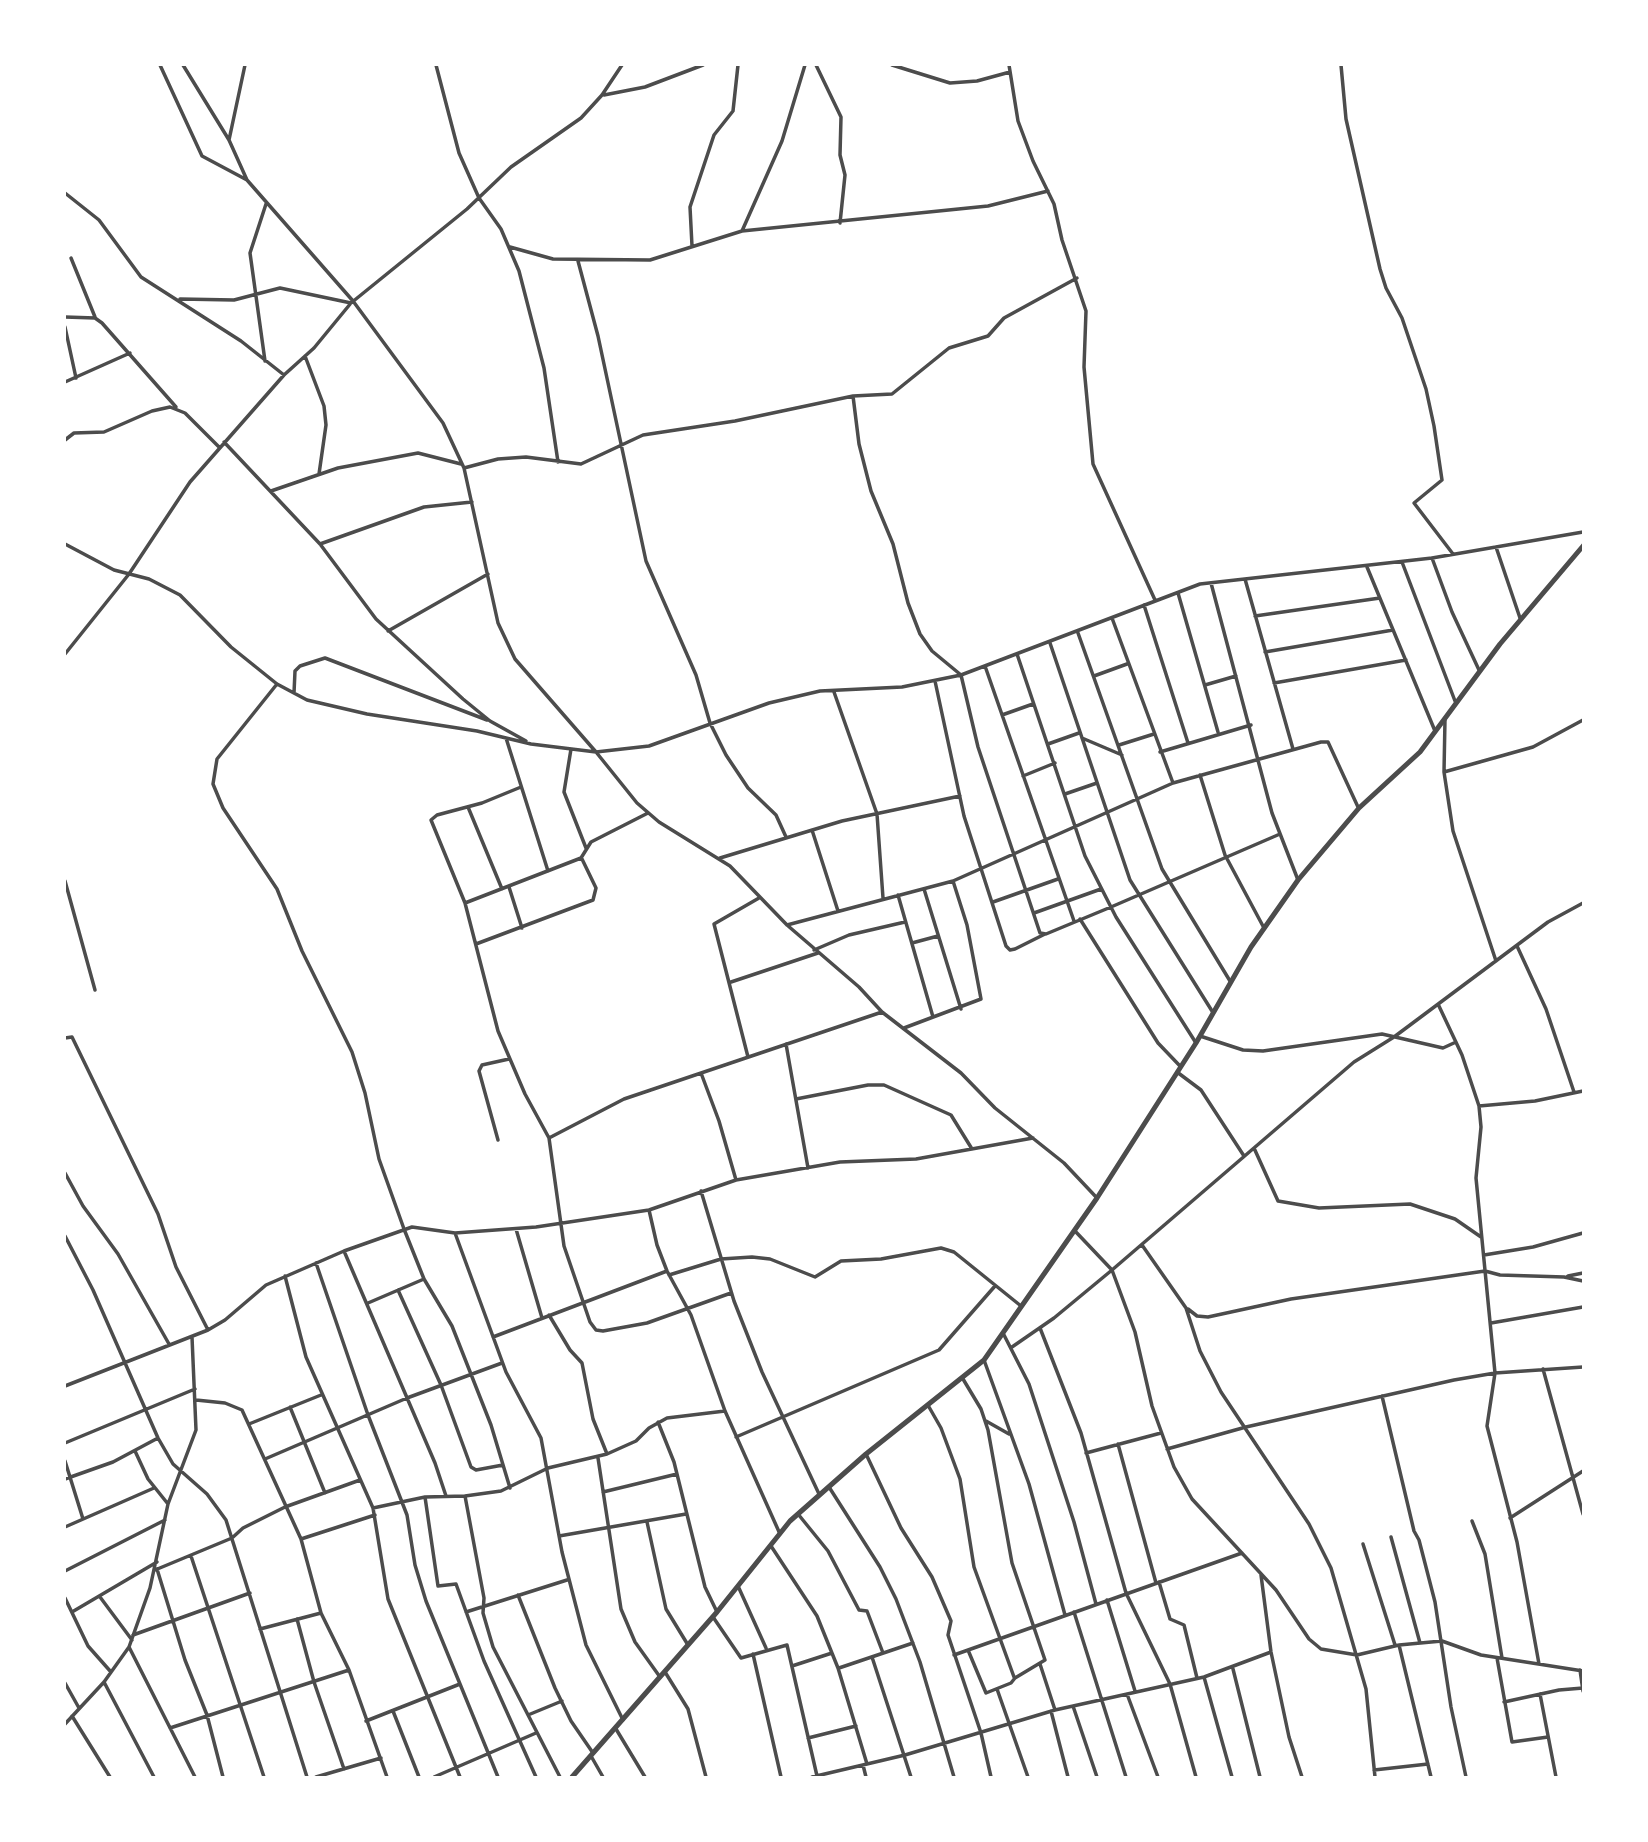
<!DOCTYPE html>
<style>
body{margin:0}
#map{position:relative;width:1648px;height:1842px;overflow:hidden;background:#fff;font-family:Lato,sans-serif}
canvas{display:block}
.frame{position:absolute;inset:0;border:66px solid #fff;pointer-events:none}
</style>
<div id="map">
<canvas width="1648" height="1842"></canvas>
<div class="frame"></div>
</div>
<script>
const g = document.querySelector('canvas').getContext('2d');
g.lineJoin = 'round';
function toPath(rows) {
  const path = new Path2D();
  for (const r of rows) {
    path.moveTo(r[0], r[1]);
    for (let i = 2; i < r.length; i += 2) path.lineTo(r[i], r[i + 1]);
  }
  return path;
}
function stroke(path, color, width, dash) {
  g.strokeStyle = color;
  g.lineWidth = width;
  g.lineCap = dash ? 'butt' : 'round';
  g.setLineDash(dash || []);
  g.stroke(path);
}
const minor = toPath([
 [160,65,202,156,247,180],
 [183,65,229,140,247,180,353,301,443,423,464,468,498,623,515,659,596,752,649,746,769,703,820,691,902,687,961,675,1200,584,1432,558,1583,532],
 [436,65,459,153,479,198,501,229,519,271,544,368,558,462],
 [816,65,841,117,840,155,845,175,840,223],
 [892,65,950,83,977,81,1010,72],
 [1009,65,1018,121,1033,161,1054,204,1062,240,1086,311,1084,367,1093,464,1155,600],
 [1341,65,1346,119,1380,269,1386,288,1402,318,1426,389,1434,426,1442,480,1414,503,1453,554],
 [604,95,645,87,703,65],
 [229,140,245,65],
 [65,193,99,220,141,277,241,341,284,375],
 [742,231,782,141,805,65],
 [692,246,690,207,714,135,733,111,738,65],
 [510,247,553,259,650,260,742,231,988,206,1048,191],
 [71,258,95,317],
 [578,261,598,336,646,561,696,675,710,723,726,755,748,788,776,815,786,837],
 [180,299,234,300,280,288,351,303],
 [65,317,95,318,102,323,176,407],
 [65,327,76,378],
 [305,356,324,406,326,425,319,474],
 [265,361,250,253,266,204],
 [65,382,130,353],
 [853,396,859,444,871,491,893,544,908,603,920,634,932,651,961,675,978,747,1040,933,1046,934,1111,907,1280,834],
 [65,440,74,433,104,432,152,411,170,407,185,413,219,447],
 [224,442,320,544,376,619,463,699,490,721,526,741],
 [464,468,498,459,526,457,581,464,643,435,735,421,853,396,892,394,949,348,988,336,1004,318,1077,278],
 [271,491,338,468,418,453,461,464],
 [65,544,114,570,149,579,180,595,231,647,277,684,307,700,367,714,477,731,531,744,596,752,637,803,659,822,730,866,787,925,859,987,882,1012,961,1073,995,1108,1064,1163,1097,1198],
 [320,544,424,507,472,502],
 [1496,547,1520,618],
 [1432,558,1452,612,1479,670],
 [1402,562,1455,701],
 [1367,567,1435,731],
 [1245,579,1293,749],
 [1211,583,1272,813,1298,880],
 [1178,593,1218,732],
 [1144,605,1188,743],
 [1255,616,1380,598],
 [1112,618,1173,783],
 [388,631,488,574],
 [1078,633,1162,869,1230,981],
 [1050,643,1130,880,1212,1011],
 [1265,652,1393,630],
 [65,654,129,574,190,482,284,375,314,348,351,303,467,209,511,167,581,118,602,95,622,65],
 [1017,654,1085,856,1116,917,1196,1043],
 [985,666,1074,921],
 [1094,676,1127,664],
 [935,681,964,816,1006,946,1010,950,1015,949,1045,934],
 [1274,683,1406,660],
 [277,684,217,759,213,784,223,808,277,889,302,951,352,1052,365,1093,379,1159,404,1229,424,1279,452,1326,491,1425,510,1488],
 [1205,685,1236,676],
 [834,692,877,814,883,898],
 [294,693,295,671,300,666,325,658,487,720],
 [1002,715,1033,704],
 [1445,719,1444,772,1453,831,1496,961],
 [506,738,548,871],
 [1082,738,1122,755],
 [1048,744,1079,733],
 [1119,745,1154,734],
 [571,749,564,792,586,848],
 [1160,752,1251,725],
 [1444,772,1533,747,1583,720],
 [1200,775,1225,855,1264,928],
 [1023,776,1055,763],
 [521,787,482,803,437,815,431,820,465,903,498,1031,525,1094,549,1138,564,1246,590,1322,596,1330,603,1331,647,1323,731,1293],
 [1065,794,1097,783],
 [468,807,502,889],
 [812,830,838,911],
 [720,858,842,821,960,796],
 [65,881,95,990],
 [509,887,522,928],
 [924,889,961,1009],
 [898,895,933,1017],
 [993,902,1058,879],
 [465,903,581,858,591,842,648,813],
 [1034,913,1101,889],
 [1080,919,1158,1043,1180,1066],
 [787,925,953,881,1173,783,1321,742,1328,742,1358,807],
 [912,943,938,936],
 [476,944,593,900,596,888,582,859],
 [1517,946,1546,1009,1574,1092],
 [814,950,849,935,905,922],
 [731,982,818,953],
 [1438,1004,1462,1055,1479,1106,1481,1127,1476,1178,1495,1373,1487,1426,1517,1542,1539,1664],
 [904,1028,981,999,967,925,953,881],
 [1200,1036,1243,1050,1263,1051,1382,1034,1443,1048,1456,1042],
 [65,1038,72,1037,158,1214,176,1267,208,1330],
 [786,1044,808,1168],
 [748,1057,714,924,759,898],
 [1177,1072,1201,1090,1244,1156],
 [701,1073,719,1121,736,1180],
 [796,1099,868,1085,884,1085,951,1115,972,1149],
 [1479,1106,1535,1101,1583,1091],
 [549,1138,624,1099,882,1012],
 [498,1140,479,1071,482,1065,509,1059],
 [1254,1148,1278,1201,1319,1208,1410,1204,1455,1219,1481,1237],
 [65,1173,83,1206,118,1254,169,1344],
 [701,1191,734,1301,762,1372,819,1494],
 [649,1210,657,1245,667,1271,691,1315,725,1411,780,1534],
 [516,1229,542,1318],
 [1075,1231,1112,1270,1135,1332,1152,1406,1174,1467,1192,1499,1276,1590,1309,1639,1321,1649,1357,1655,1399,1645,1442,1641,1481,1655,1583,1671],
 [455,1233,506,1372,541,1438,562,1552,586,1645,623,1720],
 [65,1236,93,1290,158,1438,173,1464,207,1494,226,1520,307,1777],
 [1142,1245,1186,1308,1200,1351,1221,1392,1309,1524,1331,1568,1366,1689,1375,1777],
 [344,1251,435,1463,446,1496],
 [1484,1255,1533,1247,1583,1233],
 [316,1263,368,1415,407,1515,415,1565,426,1601,460,1684],
 [669,1275,721,1259,752,1257,770,1259,815,1277,841,1261,881,1259,941,1248,954,1252,1021,1306],
 [285,1276,306,1357,373,1508,388,1599,460,1777],
 [1568,1276,1583,1273],
 [398,1290,441,1385,471,1467,476,1470,503,1465],
 [368,1303,424,1279],
 [1188,1309,1197,1316,1208,1317,1291,1299,1485,1271,1500,1275,1564,1277,1583,1281],
 [549,1315,570,1350,582,1363,593,1419,607,1454],
 [1491,1323,1583,1307],
 [1040,1328,1081,1433,1126,1593,1170,1684,1196,1777],
 [1004,1335,1029,1384,1074,1522,1096,1604],
 [493,1337,667,1271],
 [1012,1347,1054,1318,1112,1270,1354,1062,1394,1037,1548,922,1583,903],
 [984,1360,1029,1484,1065,1615],
 [1543,1369,1583,1514],
 [963,1379,981,1409,988,1430,1012,1563,1045,1660,1015,1678,1011,1683,986,1693,968,1650],
 [65,1386,208,1330,225,1320,266,1285,344,1251,412,1227,455,1233,536,1227,649,1210,736,1180,840,1162,916,1159,1033,1138],
 [1382,1396,1414,1531,1419,1540,1435,1602,1451,1707,1466,1777],
 [196,1400,225,1403,242,1410,301,1539,321,1613,349,1670,387,1777],
 [290,1407,325,1493],
 [929,1407,941,1428,960,1479,974,1567,1014,1677],
 [986,1421,1009,1434],
 [658,1422,674,1462,705,1587,717,1612],
 [249,1424,321,1395],
 [736,1437,939,1350,995,1286],
 [65,1443,195,1389],
 [1118,1444,1156,1583],
 [1167,1449,1246,1427,1454,1380,1495,1373,1583,1367],
 [135,1451,148,1479,168,1504],
 [1086,1453,1161,1433],
 [866,1454,901,1528,932,1577,951,1621,948,1635,981,1733,991,1777],
 [598,1458,621,1609,635,1642,660,1677],
 [265,1459,407,1398,502,1363],
 [65,1461,83,1519],
 [65,1479,113,1462,158,1438],
 [829,1487,880,1567,896,1599,920,1662,954,1777],
 [603,1492,677,1474],
 [465,1496,484,1598,483,1613,493,1647,560,1777],
 [425,1497,438,1586,456,1584,484,1661,536,1777],
 [373,1508,425,1497,465,1496,501,1491,548,1468,607,1454,636,1441,649,1428,667,1418,725,1411],
 [798,1514,828,1551,859,1610,867,1611,883,1653],
 [1510,1518,1583,1471],
 [1472,1521,1485,1554,1502,1658],
 [647,1522,666,1609,688,1645],
 [65,1527,154,1488],
 [559,1536,686,1514],
 [1391,1537,1420,1643],
 [301,1539,375,1515],
 [1363,1544,1395,1645],
 [771,1546,817,1616,838,1668,867,1764],
 [191,1556,264,1777],
 [157,1569,185,1660,207,1715,223,1777],
 [155,1570,232,1538,243,1528,285,1507,360,1480],
 [65,1571,165,1520],
 [1261,1575,1271,1652,1289,1737,1302,1777],
 [1159,1582,1170,1619,1184,1625,1197,1678],
 [738,1586,766,1648],
 [518,1595,555,1688,571,1721,593,1753],
 [100,1597,132,1640],
 [65,1598,88,1646,111,1672],
 [1107,1600,1135,1691],
 [72,1612,157,1562],
 [466,1612,567,1580],
 [1074,1612,1126,1777],
 [713,1617,741,1658,787,1645,817,1776],
 [297,1619,314,1682,344,1769],
 [260,1629,321,1613],
 [133,1635,250,1593],
 [1399,1645,1431,1777],
 [129,1647,195,1777],
 [753,1654,781,1777],
 [954,1655,1242,1553],
 [872,1657,911,1777],
 [1497,1658,1512,1742,1548,1737],
 [1040,1664,1055,1710],
 [792,1666,832,1653],
 [839,1668,913,1643],
 [1233,1669,1260,1777],
 [1580,1670,1583,1691],
 [665,1672,688,1709,706,1777],
 [1204,1677,1232,1777],
 [104,1682,154,1777],
 [65,1683,79,1708],
 [997,1689,1028,1777],
 [1127,1694,1158,1777],
 [1540,1694,1556,1777],
 [1504,1702,1559,1690,1583,1688],
 [1073,1706,1097,1777],
 [393,1711,419,1777],
 [1051,1711,1068,1777],
 [528,1715,562,1701],
 [72,1716,110,1777],
 [366,1721,460,1684,498,1777],
 [65,1724,104,1682,129,1647,150,1588,168,1504,196,1430,192,1337],
 [170,1728,349,1670],
 [616,1729,645,1777],
 [808,1738,856,1726],
 [591,1756,603,1777],
 [863,1765,866,1777],
 [1374,1770,1428,1764],
 [316,1777,381,1758],
 [434,1777,536,1733],
 [812,1777,905,1755,1055,1710,1204,1677,1271,1652]
]);
const tertiary = toPath([
 [572,1777,717,1612,790,1521,866,1454,984,1360,1097,1198,1196,1043,1251,947,1298,880,1359,808,1420,752,1500,644,1583,546]
]);
stroke(minor, '#4c4c4c', 3.5);
stroke(tertiary, '#4c4c4c', 5);
</script>
